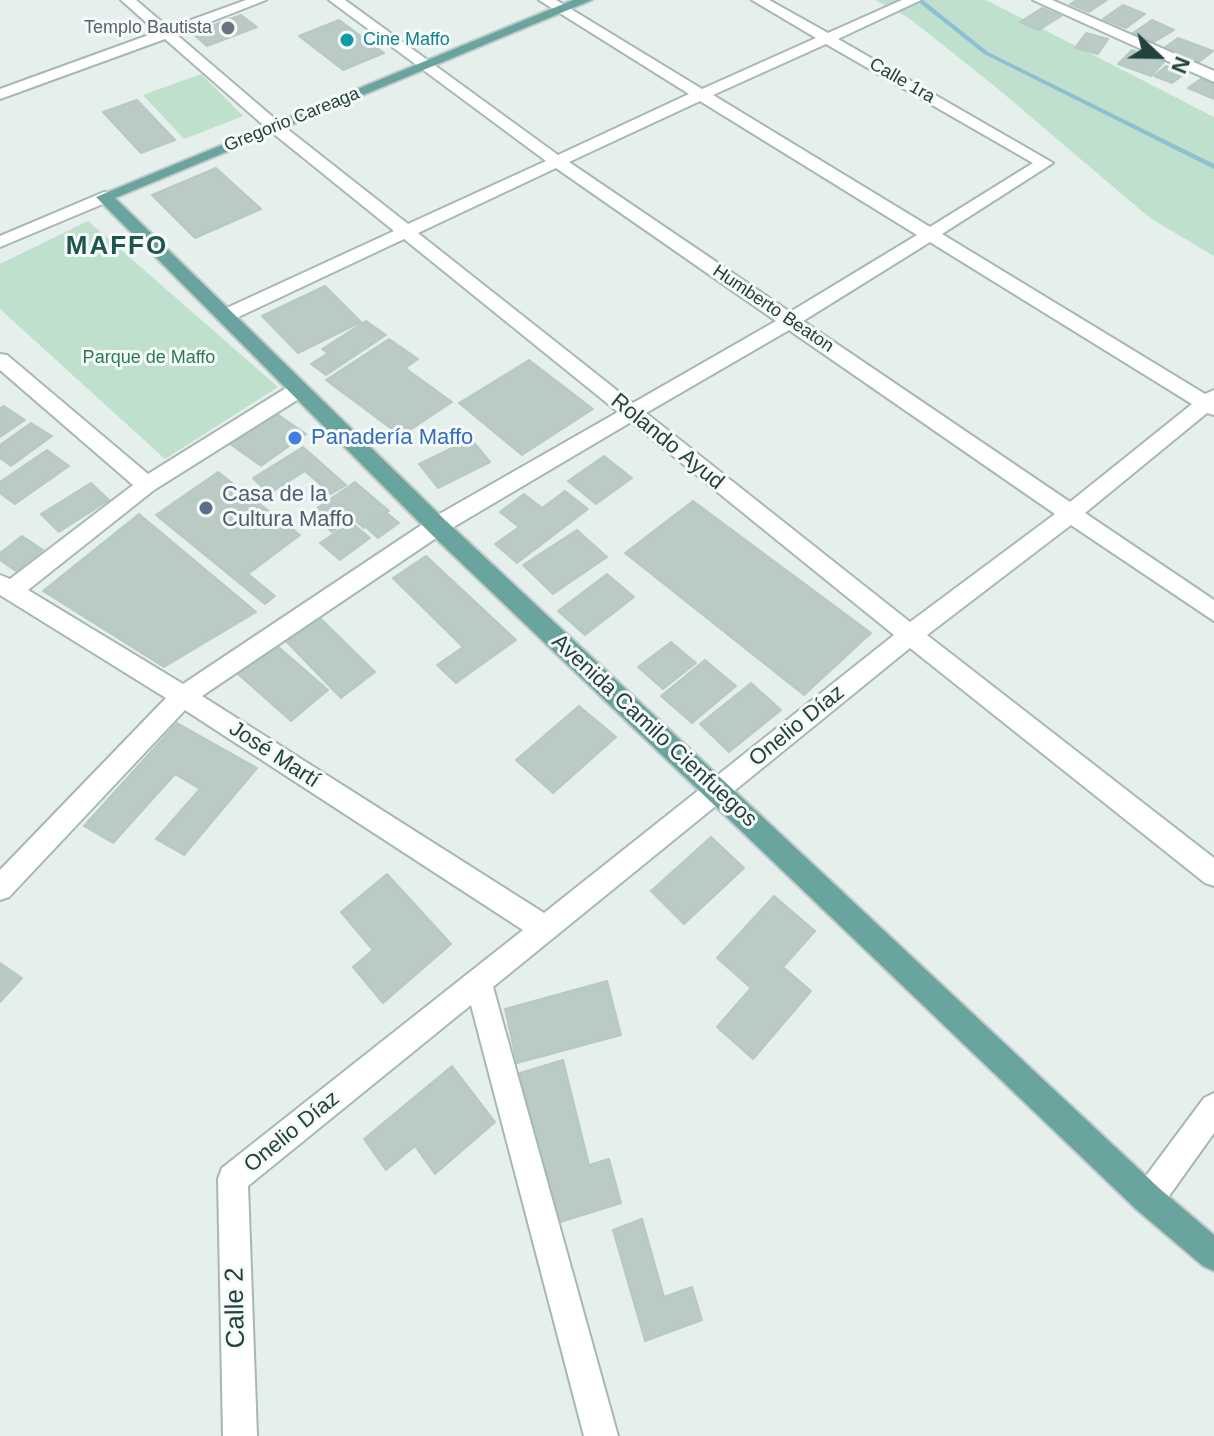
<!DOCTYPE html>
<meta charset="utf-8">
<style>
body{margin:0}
#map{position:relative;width:1214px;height:1436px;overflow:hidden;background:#e5efec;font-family:Arial,sans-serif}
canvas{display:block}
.north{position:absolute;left:1118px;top:16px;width:80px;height:80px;-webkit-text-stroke:6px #f6fbf9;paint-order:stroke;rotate:112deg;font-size:22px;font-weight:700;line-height:32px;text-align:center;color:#23423e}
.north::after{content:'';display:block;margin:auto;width:28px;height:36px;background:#23423e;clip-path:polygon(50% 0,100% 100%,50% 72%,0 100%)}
</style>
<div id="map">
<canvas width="1214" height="1436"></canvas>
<div class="north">N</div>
</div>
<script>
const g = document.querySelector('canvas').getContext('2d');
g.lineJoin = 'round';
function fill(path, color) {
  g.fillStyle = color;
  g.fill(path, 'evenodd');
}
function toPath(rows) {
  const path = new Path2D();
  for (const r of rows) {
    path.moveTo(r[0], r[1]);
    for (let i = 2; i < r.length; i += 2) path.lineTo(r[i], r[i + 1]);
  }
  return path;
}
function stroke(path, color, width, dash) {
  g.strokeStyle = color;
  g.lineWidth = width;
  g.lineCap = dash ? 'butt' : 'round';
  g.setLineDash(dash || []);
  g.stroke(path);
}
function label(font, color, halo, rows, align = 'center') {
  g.font = font + ' Arial,sans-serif';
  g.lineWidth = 6;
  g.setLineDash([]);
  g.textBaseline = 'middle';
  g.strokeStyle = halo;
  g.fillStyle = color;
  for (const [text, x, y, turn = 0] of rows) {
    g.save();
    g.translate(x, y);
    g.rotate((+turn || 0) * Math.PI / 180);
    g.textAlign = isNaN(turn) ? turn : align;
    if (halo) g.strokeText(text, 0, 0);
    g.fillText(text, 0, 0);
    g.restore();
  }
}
const green = toPath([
 [875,0,986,0,1214,117,1214,256,1150,218,997,88,909,18],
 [201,74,243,116,184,139,143,95],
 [88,221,278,387,165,459,0,309,0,264]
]);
const stream = toPath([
 [916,0,923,0,988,52,1214,164,1214,169,984,54,916,0]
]);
const building = toPath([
 [1077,0,1107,0,1089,12,1070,4,1077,0],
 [1123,5,1145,14,1126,28,1103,19,1123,5],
 [1042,8,1061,16,1039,30,1020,22,1042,8],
 [241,15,257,27,207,46,192,33,241,15],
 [339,20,384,53,343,70,299,36,339,20],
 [1152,20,1174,30,1154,42,1133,33,1152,20],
 [1086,33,1108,39,1098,54,1075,48,1086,33],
 [1178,38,1213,51,1199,62,1164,48,1178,38],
 [1132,50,1164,62,1151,76,1118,64,1132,50],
 [1166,66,1184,74,1172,83,1154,76,1166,66],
 [1202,78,1214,84,1214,99,1188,88,1202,78],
 [137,100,175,140,141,153,103,112,137,100],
 [216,168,261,209,195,238,152,195,216,168],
 [325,286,361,322,298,353,262,316,325,286],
 [366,321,386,335,326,375,311,364,328,353,322,349,366,321],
 [389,339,418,359,405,368,452,402,401,436,326,380,389,339],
 [529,360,593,409,522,455,459,403,529,360],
 [4,406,25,420,0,437,0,408,4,406],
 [274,412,306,434,261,466,229,443,274,412],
 [31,423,52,436,11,466,0,458,0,445,31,423],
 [471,439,490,462,438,488,419,464,471,439],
 [303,447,346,485,331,494,305,471,269,494,253,478,303,447],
 [47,450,69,466,15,504,0,493,0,482,47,450],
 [604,456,632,478,596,504,568,481,604,456],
 [218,472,300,535,248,574,275,596,265,604,156,515,218,472],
 [355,482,389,511,364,528,352,518,332,532,310,513,355,482],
 [91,483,109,500,59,532,41,514,91,483],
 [565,491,588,509,517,563,495,544,519,527,500,512,524,494,542,508,565,491],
 [693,501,871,633,804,695,625,553,693,501],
 [139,514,256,612,164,667,43,591,139,514],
 [388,514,399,523,378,538,367,528,388,514],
 [351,522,370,538,340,560,320,543,351,522],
 [577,530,607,557,553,594,523,565,577,530],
 [22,536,43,550,16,571,0,560,0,553,22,536],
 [426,556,516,640,456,683,437,665,463,647,393,578,426,556],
 [607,574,634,597,585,635,558,611,607,574],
 [320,618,375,672,341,698,286,641,320,618],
 [671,642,696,663,663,689,638,667,671,642],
 [275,644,328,690,291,721,237,673,275,644],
 [705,660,736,686,692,723,661,696,705,660],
 [751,683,781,710,729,752,700,724,751,683],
 [579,706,616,737,553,793,516,760,579,706],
 [177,723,257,768,184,855,156,839,200,789,175,774,113,843,84,826,177,723],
 [711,837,744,868,684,924,651,891,711,837],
 [387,874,451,944,383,1003,353,967,373,950,341,912,387,874],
 [774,896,815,931,783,967,811,991,753,1059,717,1027,751,988,717,958,774,896],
 [0,963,22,978,0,1002,0,963],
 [607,981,621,1035,517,1063,505,1009,607,981],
 [563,1060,589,1165,609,1159,621,1203,554,1224,520,1073,563,1060],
 [452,1066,495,1122,435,1174,415,1146,386,1170,364,1139,452,1066],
 [642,1219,664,1297,692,1287,702,1320,645,1341,613,1230,642,1219]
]);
const minor = toPath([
 [121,0,136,0,169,28,246,0,266,0,177,35,281,124,408,224,546,161,329,0,345,0,558,155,689,94,539,0,556,0,702,89,816,38,752,0,769,0,828,33,902,0,921,0,838,39,1053,163,942,234,1205,394,1214,390,1214,415,1207,413,1085,513,1214,600,1214,621,1071,525,927,635,1214,858,1214,886,1205,883,910,648,493,987,618,1436,584,1436,471,1005,248,1186,257,1436,223,1436,218,1179,222,1168,523,930,185,710,9,897,0,900,0,870,166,698,0,595,0,575,10,579,133,485,0,370,0,354,7,355,148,474,291,385,298,383,308,390,305,395,154,490,28,590,183,684,429,520,618,412,404,239,232,320,218,320,216,316,218,312,394,231,269,130,165,39,0,99,0,89,157,32,121,0],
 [826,44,1033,163,930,227,713,95,826,44],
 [700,101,917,235,790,312,569,162,700,101],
 [556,168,776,321,633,403,418,233,556,168],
 [930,242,1192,404,1070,502,803,321,930,242],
 [789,330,1055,514,910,622,646,413,789,330],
 [631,422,894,635,544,913,202,696,445,532,631,422],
 [1033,0,1052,0,1214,71,1214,82,1033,0],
 [104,192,110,193,112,197,110,201,0,247,0,236,104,192],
 [1214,1093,1214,1133,1159,1210,1148,1214,1137,1210,1133,1199,1137,1188,1204,1098,1214,1093]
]);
const major = toPath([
 [573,0,592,0,115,198,445,520,1159,1188,1214,1235,1214,1271,1203,1266,1137,1210,429,532,96,197,573,0]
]);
const markers = [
 [228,28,8,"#6b7280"],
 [347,40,8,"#0f9aa8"],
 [295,438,8,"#3f7fe0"],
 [206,508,8,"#5c6f8a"]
];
const farWorshipnames = [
 ["Templo Bautista",212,28]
];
const farCulturenames = [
 ["Cine Maffo",363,40]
];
const farStreetnames = [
 ["Calle 1ra",902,81,30],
 ["Gregorio Careaga",292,120,-22],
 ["Humberto Beaton",773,309,34]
];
const farParknames = [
 ["Parque de Maffo",149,358]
];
const shopNames = [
 ["Panadería Maffo",311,438]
];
const streetNames = [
 ["Rolando Ayud",667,442,39],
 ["Onelio Díaz",797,726,-39],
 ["Avenida Camilo Cienfuegos",654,731,43],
 ["José Martí",274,755,33],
 ["Onelio Díaz",292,1132,-39]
];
const serviceNames = [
 ["Casa de la",222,495],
 ["Cultura Maffo",222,520]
];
const farDistrictnames = [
 ["MAFFO",117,247]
];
const nearStreetnames = [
 ["Calle 2",236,1308,-91]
];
fill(green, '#bee0cc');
fill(stream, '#8dc0d4');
fill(building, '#bacac5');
stroke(building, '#b7c9c4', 2);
stroke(minor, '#a7b8b4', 4);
stroke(major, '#c1cac9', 4);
fill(minor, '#fff');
fill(major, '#69a59e');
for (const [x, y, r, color] of markers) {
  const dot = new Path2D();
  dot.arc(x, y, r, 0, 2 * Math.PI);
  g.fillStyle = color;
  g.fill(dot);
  stroke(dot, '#f6fbf9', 3);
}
label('18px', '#5b616d', '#f6fbf9', farWorshipnames, 'right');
label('18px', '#0d838f', '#f6fbf9', farCulturenames, 'left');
label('18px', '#23423e', '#f6fbf9', farStreetnames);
label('18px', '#2c7a55', '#f6fbf9', farParknames);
label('22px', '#366cbe', '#f6fbf9', shopNames, 'left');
label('22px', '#23423e', '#f6fbf9', streetNames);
label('22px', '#4e5e75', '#f6fbf9', serviceNames, 'left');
g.letterSpacing = '2px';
label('bold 26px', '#1e554f', '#f6fbf9', farDistrictnames);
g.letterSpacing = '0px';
label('26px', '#23423e', '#f6fbf9', nearStreetnames);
</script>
